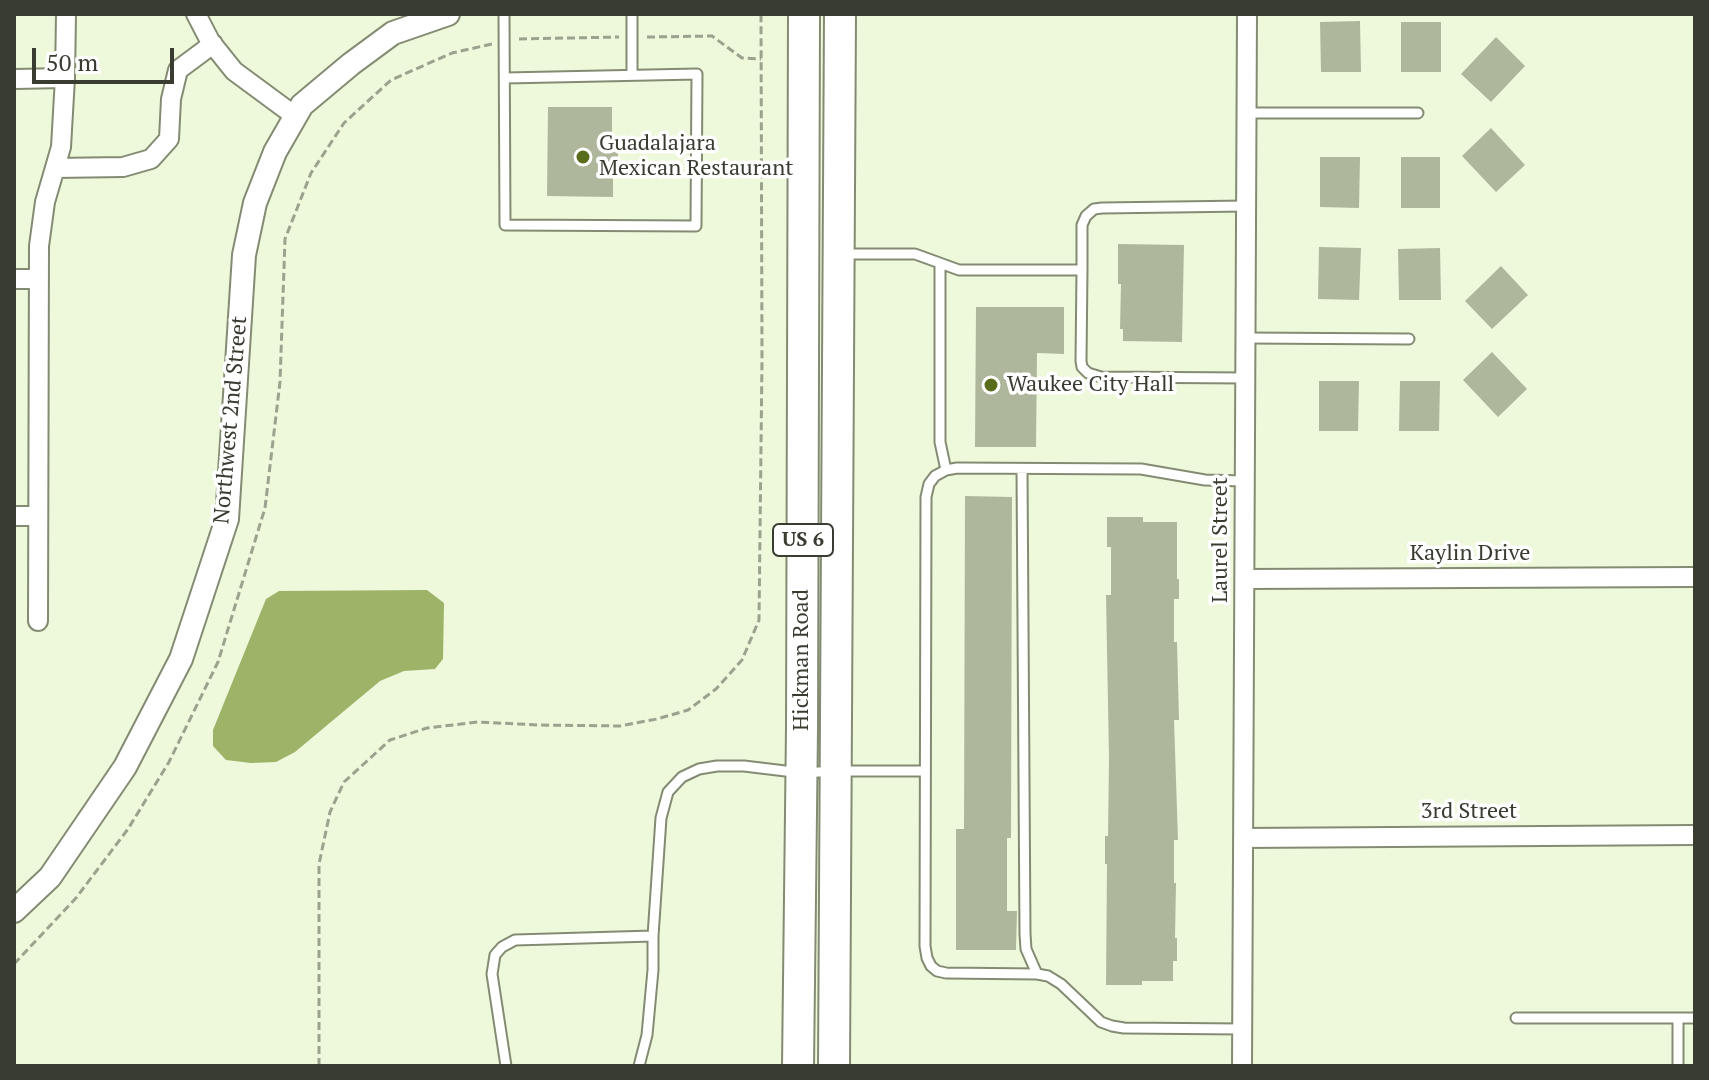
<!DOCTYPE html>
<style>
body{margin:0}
#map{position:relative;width:1709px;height:1080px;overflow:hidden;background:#eef8db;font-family:"PT Serif",serif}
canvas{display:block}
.frame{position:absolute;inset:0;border:16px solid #383c31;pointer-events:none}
.scale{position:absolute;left:32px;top:48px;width:142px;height:36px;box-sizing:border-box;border:4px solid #383c31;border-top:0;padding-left:10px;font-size:24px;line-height:28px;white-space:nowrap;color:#383c31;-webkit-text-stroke:6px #fff;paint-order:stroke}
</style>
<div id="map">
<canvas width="1709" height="1080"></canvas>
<div class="frame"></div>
<div class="scale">50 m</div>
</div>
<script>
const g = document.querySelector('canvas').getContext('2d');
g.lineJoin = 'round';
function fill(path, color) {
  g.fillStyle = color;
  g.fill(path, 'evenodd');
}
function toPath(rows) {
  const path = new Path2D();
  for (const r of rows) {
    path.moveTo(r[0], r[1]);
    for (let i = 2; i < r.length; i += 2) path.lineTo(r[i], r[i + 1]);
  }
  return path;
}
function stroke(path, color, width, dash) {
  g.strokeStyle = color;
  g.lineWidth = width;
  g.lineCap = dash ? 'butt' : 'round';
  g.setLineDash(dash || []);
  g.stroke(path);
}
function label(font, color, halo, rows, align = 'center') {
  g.font = font + ' "PT Serif",serif';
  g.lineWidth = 7;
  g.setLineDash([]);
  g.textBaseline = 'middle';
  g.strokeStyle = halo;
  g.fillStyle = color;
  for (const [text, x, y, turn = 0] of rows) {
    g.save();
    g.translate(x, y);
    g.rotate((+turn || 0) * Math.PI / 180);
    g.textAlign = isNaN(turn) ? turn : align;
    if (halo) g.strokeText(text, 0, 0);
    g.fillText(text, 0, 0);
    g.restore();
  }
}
const water = toPath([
 [427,590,444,603,443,659,435,669,404,671,380,681,295,752,276,762,251,763,226,760,213,746,213,730,266,599,279,591]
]);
const building = toPath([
 [1360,21,1361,72,1321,72,1320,22],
 [1401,22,1441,22,1441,72,1401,72],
 [1496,37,1525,66,1491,102,1461,74],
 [548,107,612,107,612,145,618,145,618,169,613,169,613,197,547,196],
 [1491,128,1525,165,1496,192,1462,156],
 [1320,157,1360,157,1359,208,1320,207],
 [1401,157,1440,157,1440,208,1401,208],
 [1118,244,1184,245,1182,342,1123,341,1123,329,1120,329,1121,284,1118,284],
 [1319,247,1361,248,1359,300,1318,299],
 [1440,248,1441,300,1399,300,1398,249],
 [1501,266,1528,295,1492,329,1465,301],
 [976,307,1064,307,1064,354,1037,353,1036,447,975,447],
 [1492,352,1527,389,1498,417,1463,380],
 [1319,381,1359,381,1358,431,1319,431],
 [1400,381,1440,381,1439,431,1399,431],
 [965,496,1012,497,1011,838,1007,838,1007,911,1017,911,1016,950,956,950,956,829,964,829],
 [1107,517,1143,517,1143,522,1177,522,1177,579,1179,579,1179,599,1174,599,1174,642,1177,642,1179,720,1174,720,1178,840,1174,840,1174,883,1176,883,1175,938,1177,938,1177,961,1173,961,1173,981,1142,981,1142,985,1106,985,1107,864,1105,864,1105,836,1108,836,1109,758,1106,595,1111,595,1111,547,1107,547]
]);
const path = toPath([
 [647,37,712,36,742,58,761,59],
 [519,39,619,37],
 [14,964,76,898,128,829,169,762,218,662,265,508,280,382,285,239,311,173,344,123,391,80,452,53,492,44],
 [319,1066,319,864,330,812,344,782,390,740,427,728,478,722,538,725,620,726,657,719,688,710,716,689,742,660,759,620,762,360,761,14]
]);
const service = toPath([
 [504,14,505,225,696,226,697,74,505,78],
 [632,14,632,75],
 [1247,113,1418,113],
 [842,254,915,254,959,270,1082,270,1082,225,1086,216,1094,209,1102,208,1246,206],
 [940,263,940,442,946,470],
 [1082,270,1081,361,1082,367,1088,373,1101,377,1246,378],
 [1246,338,1409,339],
 [1022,469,1025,934,1026,949,1037,974],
 [1516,1018,1678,1018,1678,1066],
 [1678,1018,1695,1018],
 [1242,1029,1124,1028,1112,1026,1101,1022,1061,984,1048,976,1037,974,946,973,937,971,931,966,927,958,925,946,926,497,929,484,935,476,946,470,957,468,1141,469,1205,480,1245,481],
 [506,1066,492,974,495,955,502,947,515,940,653,936],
 [639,1066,647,1035,653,970,653,936,661,818,668,792,682,777,699,769,717,766,744,766,802,773,836,771,925,771]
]);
const minor = toPath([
 [196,14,210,41,234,71,295,116],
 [14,79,65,78],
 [55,168,123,167,151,159,169,139,171,99,178,70,213,44],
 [14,279,39,279],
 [14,516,38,516],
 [1245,579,1695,577],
 [38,621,39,246,45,202,61,147,65,78,66,14],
 [1243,838,1695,835],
 [1242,1066,1247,14]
]);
const tertiary = toPath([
 [14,911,50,877,125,767,181,659,227,519,244,255,255,203,275,152,302,105,351,64,393,33,448,14]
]);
const trunk = toPath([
 [798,1066,802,728,804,14],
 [834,1066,840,14]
]);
const markers = [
 [583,157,8,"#596c1b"],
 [991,385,8,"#596c1b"]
];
const shields = [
 [803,540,60]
];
const shieldNames = [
 ["US 6",803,540]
];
const poiNames = [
 ["Guadalajara",599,144],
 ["Mexican Restaurant",599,169],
 ["Waukee City Hall",1007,385]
];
const streetNames = [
 ["Northwest 2nd Street",231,420,-85],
 ["Laurel Street",1221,540,-90],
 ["Kaylin Drive",1470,554],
 ["Hickman Road",802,660,-90],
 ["3rd Street",1469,812]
];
fill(water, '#9db368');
fill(building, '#aeb79c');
stroke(service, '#838c72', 13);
stroke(minor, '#838c72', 22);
stroke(tertiary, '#838c72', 26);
stroke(trunk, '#838c72', 34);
stroke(path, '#9ba28d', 3, [8, 4]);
stroke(service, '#fff', 9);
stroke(minor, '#fff', 18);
stroke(tertiary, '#fff', 22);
stroke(trunk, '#fff', 30);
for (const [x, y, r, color] of markers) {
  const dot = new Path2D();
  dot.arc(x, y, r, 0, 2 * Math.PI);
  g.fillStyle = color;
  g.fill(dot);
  stroke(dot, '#fff', 3);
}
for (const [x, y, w] of shields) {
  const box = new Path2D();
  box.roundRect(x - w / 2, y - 16, w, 32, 6);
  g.fillStyle = '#fff';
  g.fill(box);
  stroke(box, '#383c31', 2);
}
label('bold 20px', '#383c31', null, shieldNames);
label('22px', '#383c31', '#fff', poiNames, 'left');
label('22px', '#383c31', '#fff', streetNames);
</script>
